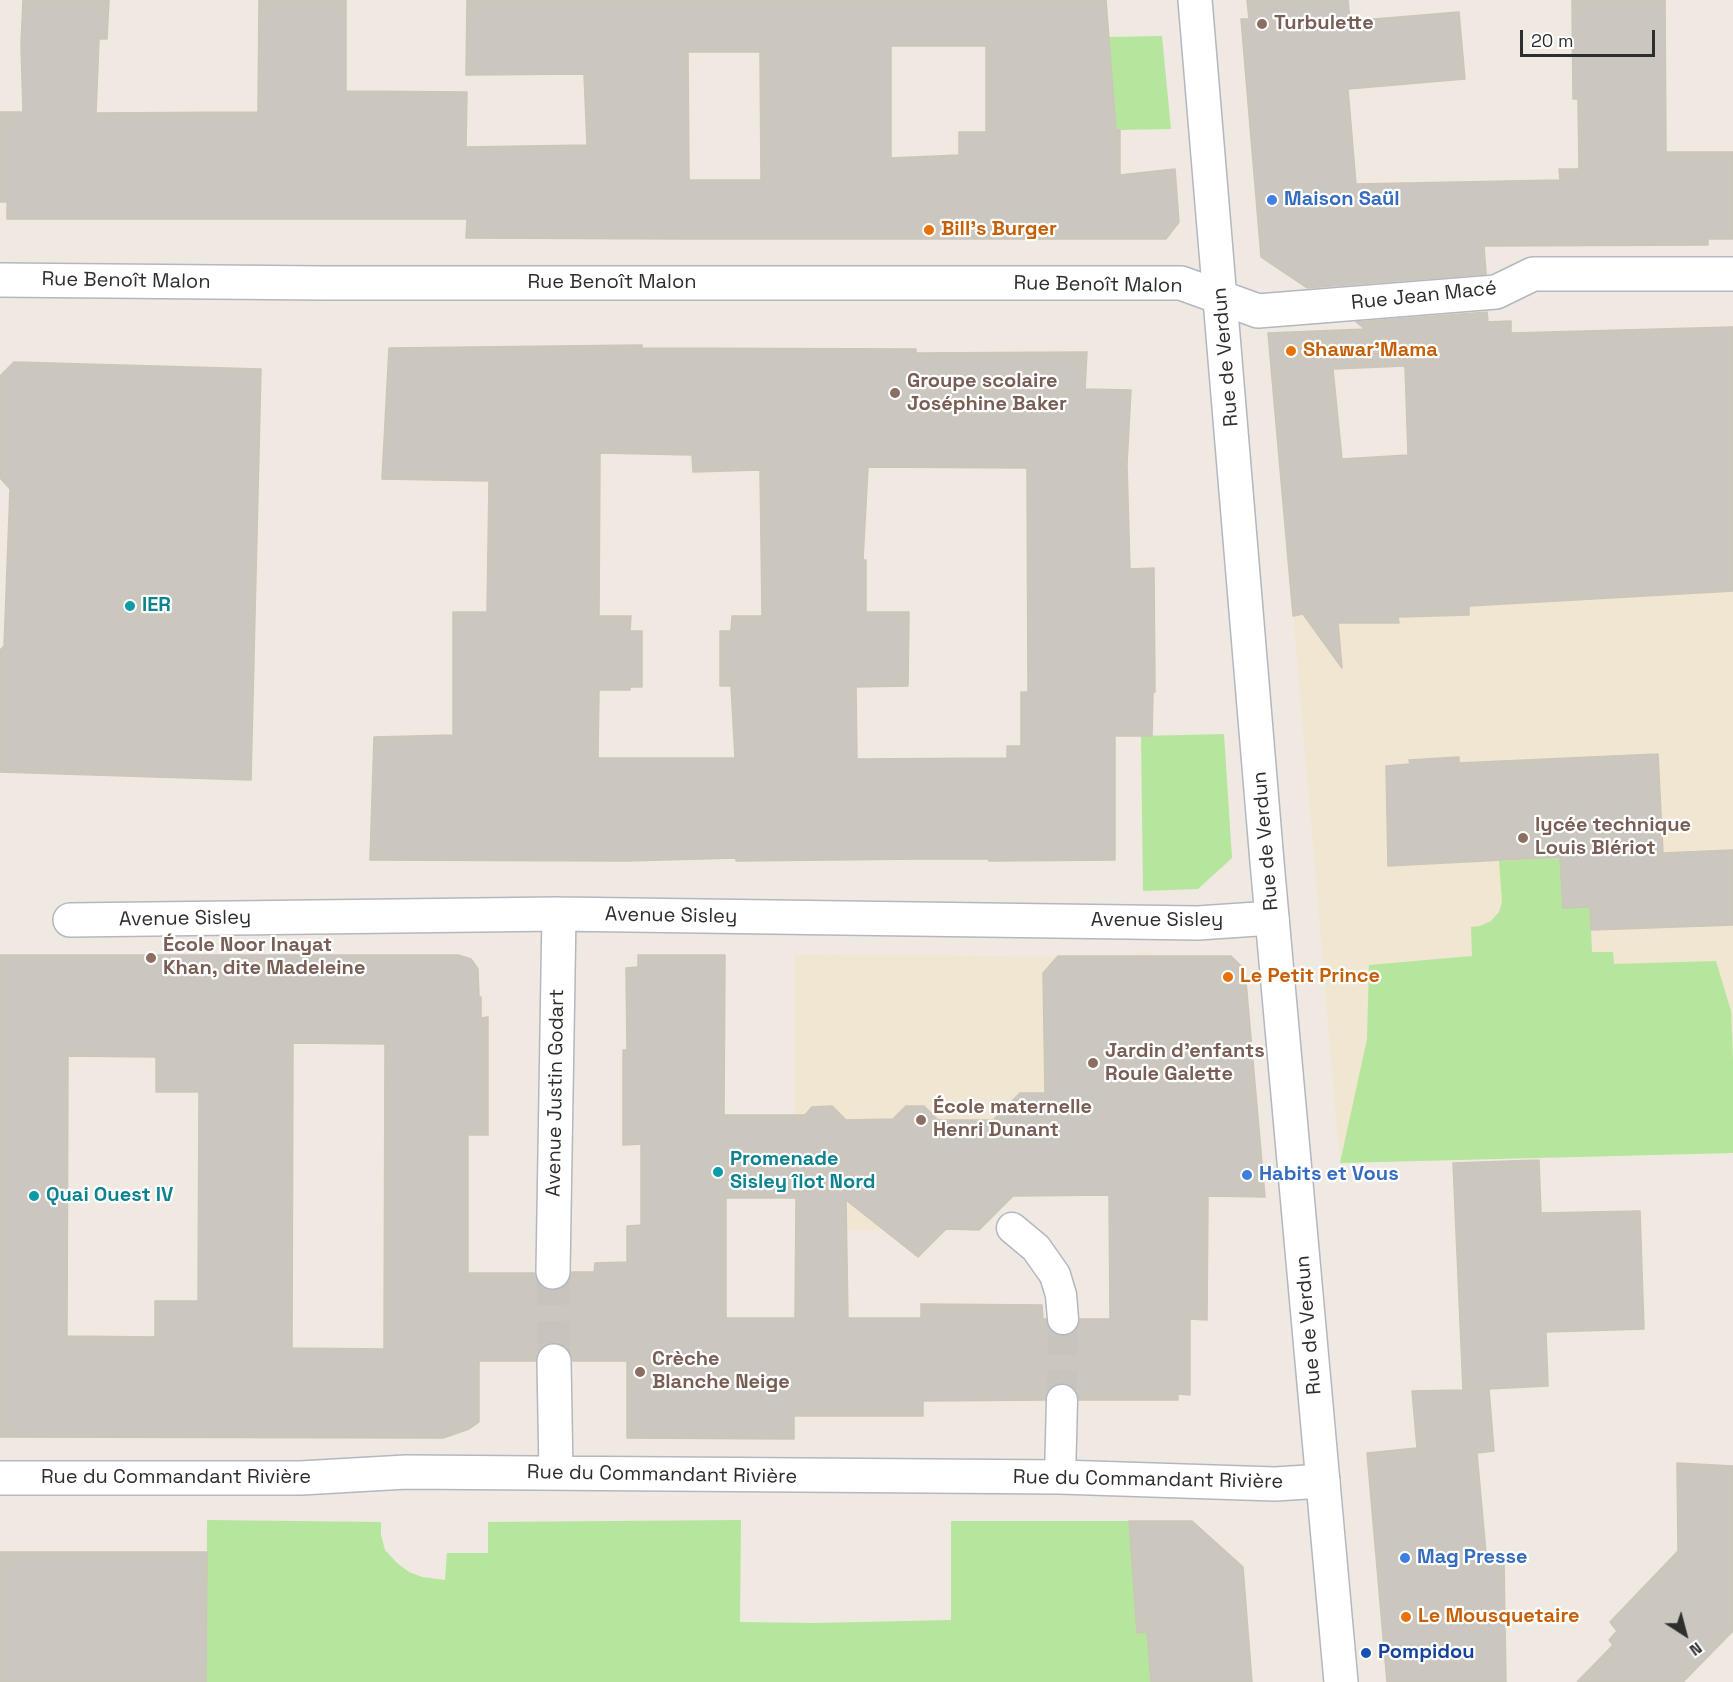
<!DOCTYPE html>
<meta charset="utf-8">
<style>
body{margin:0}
#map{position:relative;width:1733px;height:1682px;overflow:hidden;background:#efe9e1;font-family:"Space Grotesk",sans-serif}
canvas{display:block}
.north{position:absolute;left:1655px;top:1604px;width:60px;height:60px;-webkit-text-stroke:4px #fff;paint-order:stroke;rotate:144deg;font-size:16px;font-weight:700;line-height:24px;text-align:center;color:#2e2e2e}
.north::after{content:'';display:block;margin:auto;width:21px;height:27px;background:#2e2e2e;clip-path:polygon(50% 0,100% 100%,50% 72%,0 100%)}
.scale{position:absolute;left:1520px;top:30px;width:135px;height:27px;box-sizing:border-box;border:3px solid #2e2e2e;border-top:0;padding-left:8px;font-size:18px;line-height:21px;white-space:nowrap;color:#2e2e2e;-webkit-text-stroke:4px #fff;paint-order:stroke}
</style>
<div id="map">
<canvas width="1733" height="1682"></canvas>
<div class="north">N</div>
<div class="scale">20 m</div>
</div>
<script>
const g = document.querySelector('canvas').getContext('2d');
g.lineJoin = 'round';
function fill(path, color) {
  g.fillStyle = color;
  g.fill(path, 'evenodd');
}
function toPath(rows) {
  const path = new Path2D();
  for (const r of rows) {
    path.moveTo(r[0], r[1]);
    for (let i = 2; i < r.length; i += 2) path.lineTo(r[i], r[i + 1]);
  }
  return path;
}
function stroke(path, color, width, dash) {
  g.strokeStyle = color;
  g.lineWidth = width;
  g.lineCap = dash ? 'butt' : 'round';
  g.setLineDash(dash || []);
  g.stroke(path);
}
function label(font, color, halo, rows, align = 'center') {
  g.font = font + ' "Space Grotesk",sans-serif';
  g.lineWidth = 4.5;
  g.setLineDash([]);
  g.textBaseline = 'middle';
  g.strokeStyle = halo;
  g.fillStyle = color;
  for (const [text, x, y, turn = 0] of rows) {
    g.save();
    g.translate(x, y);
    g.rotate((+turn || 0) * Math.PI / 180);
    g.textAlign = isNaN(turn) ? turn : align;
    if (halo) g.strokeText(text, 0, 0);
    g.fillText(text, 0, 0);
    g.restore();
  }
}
const education = toPath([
 [1733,591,1733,1153,1340,1163,1293,611],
 [1138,952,1151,953,1156,957,1173,1192,1109,1196,1013,1196,979,1230,955,1229,950,1226,927,1249,908,1249,891,1230,847,1230,847,1280,795,1294,795,955,1133,957,1137,957]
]);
const green = toPath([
 [1162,36,1171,129,1116,130,1108,37],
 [1224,734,1232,858,1198,889,1143,891,1141,736],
 [1560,857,1563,908,1590,907,1592,952,1613,952,1614,964,1716,961,1731,1011,1733,1060,1733,1153,1340,1163,1367,1039,1369,965,1472,956,1471,927,1480,926,1491,921,1499,912,1502,902,1499,861],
 [207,1520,381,1522,381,1535,385,1550,397,1563,409,1572,422,1577,445,1580,447,1553,488,1553,488,1522,741,1520,740,1622,815,1623,951,1620,951,1521,1129,1521,1137,1632,1147,1632,1151,1682,206,1682]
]);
const building = toPath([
 [23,0,109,0,107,39,99,39,96,113,258,112,259,0,346,0,346,91,467,92,466,147,587,145,584,74,466,75,467,0,1106,0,1116,130,1120,130,1120,175,1175,169,1179,222,1166,239,689,239,466,238,467,219,7,219,7,202,0,202,0,112,23,112,21,44,23,0],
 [891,46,986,46,986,132,959,132,959,155,891,158,891,46],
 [688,52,760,52,761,180,689,180,688,52],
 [1247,0,1348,0,1350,21,1459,12,1465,79,1348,89,1356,184,1560,180,1559,169,1579,169,1578,99,1573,99,1572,0,1665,0,1666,152,1733,152,1733,239,1708,239,1708,245,1484,246,1486,274,1307,288,1261,257,1241,19,1249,19,1247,0],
 [1487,312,1488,322,1511,321,1511,333,1733,327,1733,591,1469,606,1469,615,1398,617,1399,623,1338,623,1342,668,1303,614,1293,616,1268,333,1365,329,1356,322,1487,312],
 [1405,366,1408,455,1342,459,1333,369,1405,366],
 [642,345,642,348,916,349,916,353,1087,352,1085,389,1131,390,1127,464,1130,569,1154,568,1155,692,1153,692,1152,736,1115,736,1115,860,989,861,988,859,922,859,736,861,736,858,626,861,370,860,374,737,453,735,453,612,487,612,489,481,382,479,389,348,642,345],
 [600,453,692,455,693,472,760,470,762,616,732,616,731,631,720,631,720,686,731,686,735,758,598,758,599,690,630,690,630,687,642,687,642,631,630,631,631,616,599,616,600,453],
 [868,467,1027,468,1028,692,1021,692,1021,746,1007,746,1007,758,857,759,856,687,908,686,909,612,866,612,866,560,863,560,868,467],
 [14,362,261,369,251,780,0,772,0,650,4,646,10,489,0,478,0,376,14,362],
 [1658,754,1663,853,1733,850,1733,925,1591,930,1590,907,1563,908,1560,857,1388,866,1386,766,1410,764,1409,760,1459,757,1459,763,1658,754],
 [0,955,458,955,471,959,478,969,479,997,481,997,481,1018,488,1017,488,1135,468,1135,468,1273,534,1273,537,1282,543,1288,553,1291,563,1288,569,1282,572,1272,594,1272,595,1263,627,1262,627,1226,641,1225,641,1144,623,1145,623,1050,627,1050,626,968,638,967,638,955,725,955,724,1115,805,1115,812,1107,832,1106,846,1120,893,1119,906,1106,924,1106,938,1120,993,1120,1020,1093,1045,1093,1043,973,1058,956,1231,956,1245,970,1265,1197,1208,1196,1207,1320,1190,1319,1190,1395,1178,1394,1178,1400,1079,1400,1077,1392,1071,1386,1062,1383,1053,1385,1048,1391,1045,1400,923,1401,923,1416,794,1416,794,1439,627,1438,627,1361,573,1361,570,1352,564,1345,553,1342,544,1345,538,1351,535,1361,479,1361,479,1422,469,1429,443,1438,0,1437,0,955],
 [293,1043,385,1044,384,1349,292,1348,293,1043],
 [68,1056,156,1057,156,1092,199,1092,198,1301,155,1301,155,1337,67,1336,68,1056],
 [1109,1195,1110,1319,1080,1319,1078,1327,1073,1333,1064,1336,1056,1335,1049,1329,1046,1319,1043,1319,1042,1305,921,1304,921,1318,848,1318,846,1200,918,1257,946,1229,979,1230,1013,1196,1109,1195],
 [726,1198,796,1198,795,1318,726,1318,726,1198],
 [1539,1160,1541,1213,1640,1211,1644,1329,1546,1332,1548,1386,1467,1390,1489,1389,1494,1451,1477,1453,1487,1564,1504,1564,1506,1682,1387,1682,1367,1453,1417,1448,1412,1391,1463,1390,1453,1163,1539,1160],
 [1677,1463,1733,1466,1733,1631,1683,1682,1577,1682,1613,1645,1609,1640,1617,1631,1610,1622,1678,1551,1677,1463],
 [1129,1521,1192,1521,1243,1567,1252,1682,1151,1682,1147,1632,1137,1633,1129,1521],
 [0,1552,207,1552,206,1682,0,1682,0,1552]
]);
const pedestrianTunnel = toPath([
 [1062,1400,1063,1319]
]);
const minorTunnel = toPath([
 [553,1272,554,1361]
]);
const pedestrian = toPath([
 [1012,1228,1036,1248,1055,1275,1061,1295,1063,1319],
 [1060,1477,1062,1400]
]);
const minor = toPath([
 [0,280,323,283,1181,283,1258,311,1496,292,1533,274,1733,274],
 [70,920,559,914,1198,923,1272,918],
 [553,1272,559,914],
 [554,1361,556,1473],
 [0,1478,301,1478,406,1472,1060,1477,1275,1484,1323,1481]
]);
const tertiary = toPath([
 [1195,0,1267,862,1341,1682]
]);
const markers = [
 [1262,24,6,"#8d6e63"],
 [1272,200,6,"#3f7fe0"],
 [929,230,6,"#e8710a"],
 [1291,351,6,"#e8710a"],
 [895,393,6,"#8d6e63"],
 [130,606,6,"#0f9aa8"],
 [1523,838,6,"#8d6e63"],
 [151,958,6,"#8d6e63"],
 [1228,977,6,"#e8710a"],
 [1093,1063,6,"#8d6e63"],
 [921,1120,6,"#8d6e63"],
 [718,1172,6,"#0f9aa8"],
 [1247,1175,6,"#3f7fe0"],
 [34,1196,6,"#0f9aa8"],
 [640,1372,6,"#8d6e63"],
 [1405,1558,6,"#3f7fe0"],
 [1406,1617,6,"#e8710a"],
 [1366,1653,6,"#1a4fb4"]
];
const educationNames = [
 ["Turbulette",1274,24],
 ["Groupe scolaire",907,382],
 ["Joséphine Baker",907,405],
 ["lycée technique",1535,826],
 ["Louis Blériot",1535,849],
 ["École Noor Inayat",163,946],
 ["Khan, dite Madeleine",163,969],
 ["Jardin d'enfants",1105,1052],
 ["Roule Galette",1105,1075],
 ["École maternelle",933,1108],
 ["Henri Dunant",933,1131],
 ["Crèche",652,1360],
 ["Blanche Neige",652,1383]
];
const shopNames = [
 ["Maison Saül",1284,200],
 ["Habits et Vous",1259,1175],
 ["Mag Presse",1417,1558]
];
const foodNames = [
 ["Bill’s Burger",941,230],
 ["Shawar’Mama",1303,351],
 ["Le Petit Prince",1240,977],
 ["Le Mousquetaire",1418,1617]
];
const streetNames = [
 ["Rue Benoît Malon",126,281,1],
 ["Rue Benoît Malon",612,283],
 ["Rue Benoît Malon",1098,285,1],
 ["Rue Jean Macé",1424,296,-6],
 ["Rue de Verdun",1226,357,-95],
 ["Rue de Verdun",1266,841,-95],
 ["Avenue Sisley",671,916,1],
 ["Avenue Sisley",185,919,-1],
 ["Avenue Sisley",1157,921],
 ["Avenue Justin Godart",556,1093,-89],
 ["Rue de Verdun",1309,1325,-95],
 ["Rue du Commandant Rivière",662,1475,1],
 ["Rue du Commandant Rivière",176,1478],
 ["Rue du Commandant Rivière",1148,1480,1]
];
const cultureNames = [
 ["IER",142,606],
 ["Promenade",730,1160],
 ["Sisley îlot Nord",730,1183],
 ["Quai Ouest IV",46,1196]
];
const transitNames = [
 ["Pompidou",1378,1653]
];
fill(education, '#f0e6d1');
fill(green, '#b6e59e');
fill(building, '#cbc7bf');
stroke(building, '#cbc5ba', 1.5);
stroke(pedestrianTunnel, '#c8c4bd', 30, [30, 15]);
stroke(minorTunnel, '#c8c4bd', 33, [33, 16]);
stroke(pedestrian, '#b4b7c1', 33);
stroke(minor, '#b4b7c1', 36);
stroke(tertiary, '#b4b7c1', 36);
stroke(pedestrian, '#fff', 30);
stroke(minor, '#fff', 33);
stroke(tertiary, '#fff', 33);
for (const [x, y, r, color] of markers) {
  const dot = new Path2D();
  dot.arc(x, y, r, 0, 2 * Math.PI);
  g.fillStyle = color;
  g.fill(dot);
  stroke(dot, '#fff', 2);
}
label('bold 20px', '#785e54', '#fff', educationNames, 'left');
label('bold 20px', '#366cbe', '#fff', shopNames, 'left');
label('bold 20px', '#c56008', '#fff', foodNames, 'left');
label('20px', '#2e2e2e', '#fff', streetNames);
label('bold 20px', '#0d838f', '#fff', cultureNames, 'left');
label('bold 20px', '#164399', '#fff', transitNames, 'left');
</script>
